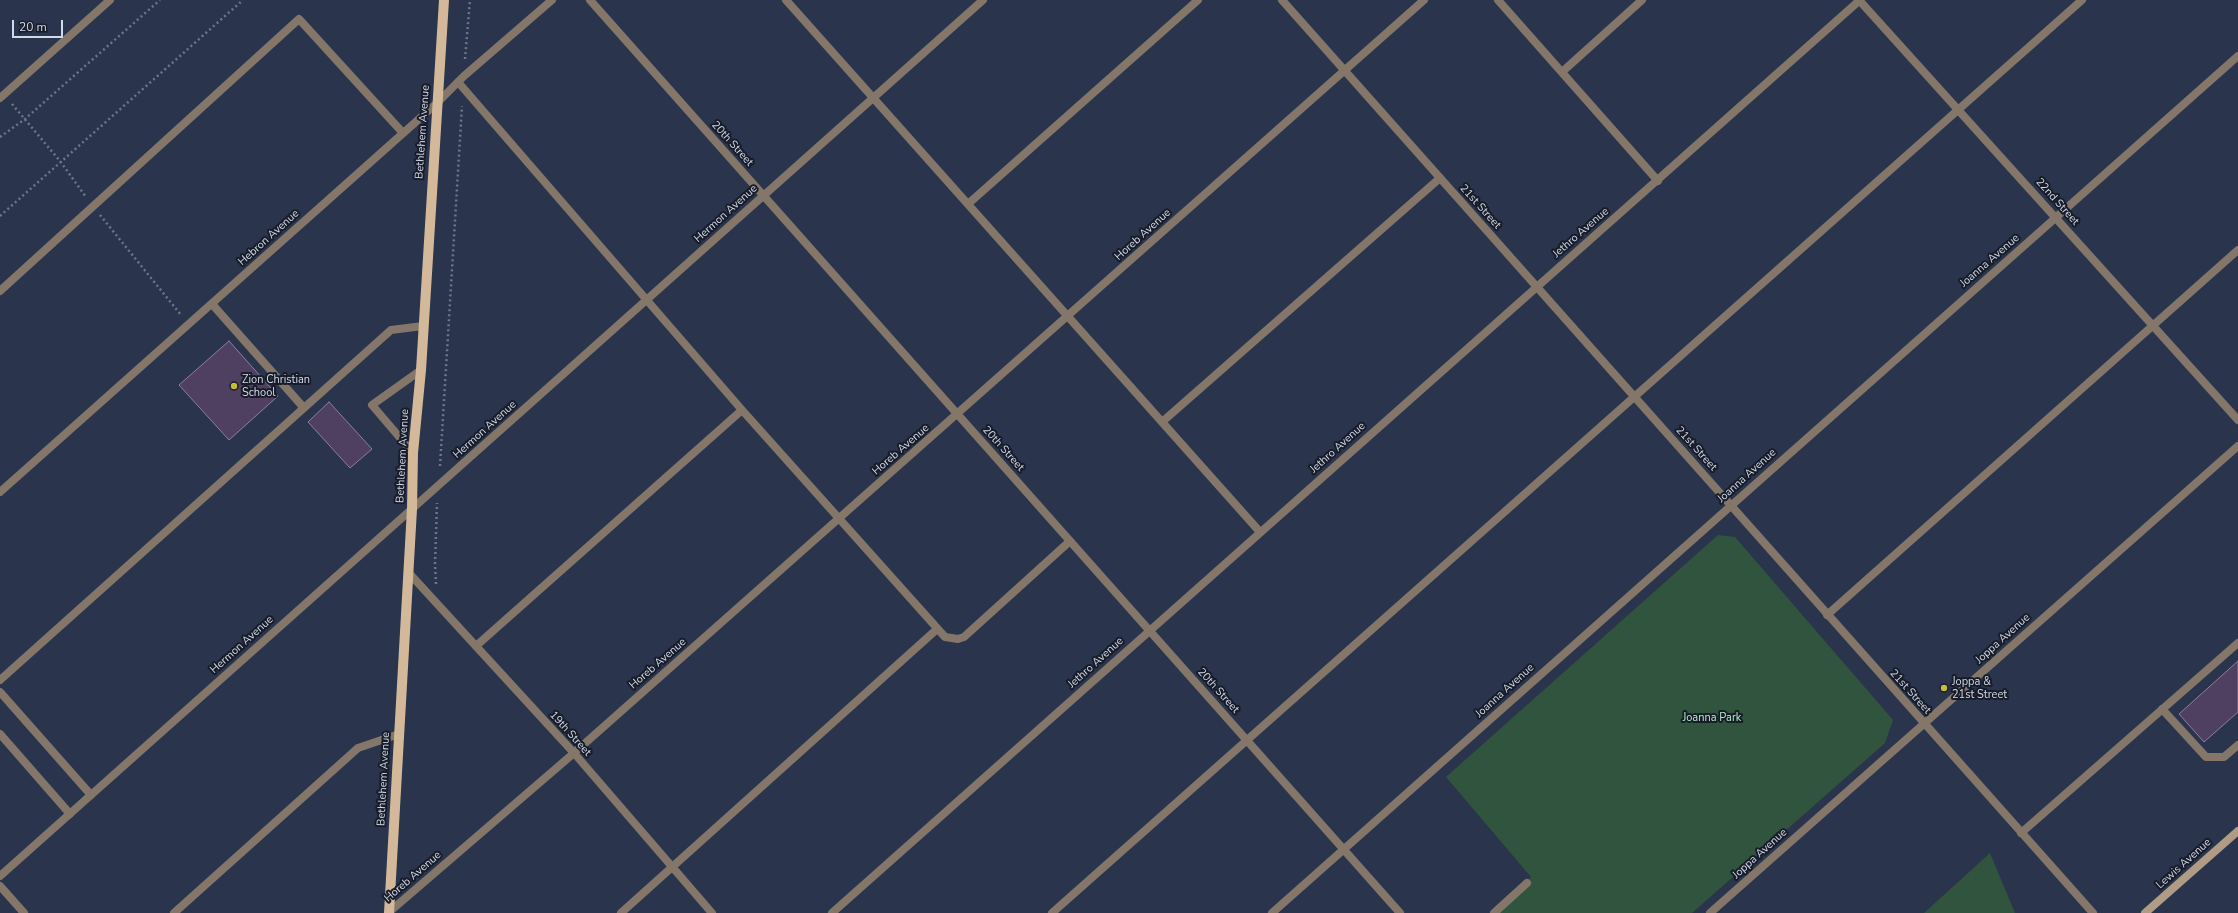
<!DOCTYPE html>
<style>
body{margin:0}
#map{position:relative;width:2238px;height:913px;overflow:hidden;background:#2a344d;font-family:"Nunito Sans",sans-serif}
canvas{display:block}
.scale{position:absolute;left:12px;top:20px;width:51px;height:18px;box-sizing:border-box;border:2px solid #d2d9ea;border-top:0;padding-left:5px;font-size:12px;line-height:14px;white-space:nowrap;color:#d2d9ea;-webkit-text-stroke:3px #171c28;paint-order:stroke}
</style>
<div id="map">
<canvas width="2238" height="913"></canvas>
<div class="scale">20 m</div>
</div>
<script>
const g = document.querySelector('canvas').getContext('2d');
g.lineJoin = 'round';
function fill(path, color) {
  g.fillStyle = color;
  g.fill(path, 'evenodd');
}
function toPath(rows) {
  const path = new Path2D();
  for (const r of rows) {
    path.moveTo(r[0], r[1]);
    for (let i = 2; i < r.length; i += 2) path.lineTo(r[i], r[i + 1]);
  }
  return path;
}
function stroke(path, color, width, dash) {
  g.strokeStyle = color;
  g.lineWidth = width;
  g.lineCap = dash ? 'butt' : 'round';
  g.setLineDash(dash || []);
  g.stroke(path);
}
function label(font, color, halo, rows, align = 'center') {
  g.font = font + ' "Nunito Sans",sans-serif';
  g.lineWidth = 4;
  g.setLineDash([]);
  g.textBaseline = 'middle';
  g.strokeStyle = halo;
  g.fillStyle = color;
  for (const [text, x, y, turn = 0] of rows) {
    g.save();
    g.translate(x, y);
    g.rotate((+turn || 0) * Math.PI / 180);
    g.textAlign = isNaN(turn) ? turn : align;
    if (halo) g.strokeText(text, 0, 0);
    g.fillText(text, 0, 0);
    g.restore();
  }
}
const green = toPath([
 [1718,535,1735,537,1893,720,1885,743,1692,913,1493,913,1531,877,1446,777],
 [1990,853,2015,913,1924,913]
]);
const building = toPath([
 [229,341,278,396,229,440,179,385,229,341],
 [329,402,372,449,350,468,308,422,329,402],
 [2238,661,2238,712,2204,742,2179,714,2238,661]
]);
const path = toPath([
 [465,59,470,0],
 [12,104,60,161,86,197],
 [0,137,25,119,160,0],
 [100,215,181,315],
 [0,216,243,0],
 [440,466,462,106],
 [436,584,435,564,437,503]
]);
const service = toPath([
 [786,0,1260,532],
 [1498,0,1658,181],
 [1562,72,1642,0],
 [458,82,742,410,945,637,958,639,964,637,1070,541],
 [968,204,1198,0],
 [0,291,299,19,403,133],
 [212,304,304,408],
 [1162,422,1440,178],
 [413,453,372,405,421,370],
 [1827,615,2238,250],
 [476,646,742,410],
 [0,680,391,330,423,326],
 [0,692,91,795],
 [2162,709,2206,757,2224,757,2238,745],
 [0,734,70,814],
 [2021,833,2238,643],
 [174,913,358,748,399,734],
 [621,913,936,630],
 [1052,913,2082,0],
 [1494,913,1527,883]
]);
const minor = toPath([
 [590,0,1400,913],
 [1282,0,2093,913],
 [1859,0,2238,420],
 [0,98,110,0],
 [0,492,437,103,464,76,552,0],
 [408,572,574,753,712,913],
 [0,876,983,0],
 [0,886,24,913],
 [388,913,574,753,1424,0],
 [832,913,1860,0],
 [1272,913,2238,56],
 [1710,913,2238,446]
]);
const secondary = toPath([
 [2145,913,2238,831]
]);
const primary = toPath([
 [389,913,412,509,413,453,421,370,444,0]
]);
const markers = [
 [234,386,4,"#c6bc3c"],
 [1944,688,4,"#c6bc3c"]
];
const streetNames = [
 ["Bethlehem Avenue",423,132,-86],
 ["20th Street",732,144,48],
 ["22nd Street",2057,202,48],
 ["21st Street",1480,207,48],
 ["Hermon Avenue",726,214,-42],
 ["Jethro Avenue",1581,233,-41],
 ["Horeb Avenue",1143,235,-42],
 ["Hebron Avenue",269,238,-42],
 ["Joanna Avenue",1990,261,-41],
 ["Hermon Avenue",485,430,-42],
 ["Jethro Avenue",1338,448,-42],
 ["20th Street",1003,449,48],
 ["21st Street",1696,449,48],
 ["Horeb Avenue",901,450,-41],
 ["Bethlehem Avenue",403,456,-87],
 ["Joanna Avenue",1747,476,-42],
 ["Joppa Avenue",2003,639,-42],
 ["Hermon Avenue",242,645,-42],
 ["Jethro Avenue",1096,663,-42],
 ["Horeb Avenue",658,664,-41],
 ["20th Street",1218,691,48],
 ["Joanna Avenue",1505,691,-42],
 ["21st Street",1910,692,48],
 ["19th Street",570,734,48],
 ["Bethlehem Avenue",384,779,-87],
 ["Joppa Avenue",1760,854,-42],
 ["Lewis Avenue",2184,864,-42],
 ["Horeb Avenue",413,877,-41]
];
const poiNames = [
 ["Zion Christian",242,380],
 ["School",242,393],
 ["Joppa &",1952,682],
 ["21st Street",1952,695]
];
const parkNames = [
 ["Joanna Park",1712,718]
];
fill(green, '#31543e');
fill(building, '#4f3f61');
stroke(building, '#8e809e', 1);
stroke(path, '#6d768b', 2.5, [2, 3]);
stroke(service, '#847769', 8);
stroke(minor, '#847769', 8);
stroke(secondary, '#b09c85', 8);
stroke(primary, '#d3b99a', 10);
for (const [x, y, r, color] of markers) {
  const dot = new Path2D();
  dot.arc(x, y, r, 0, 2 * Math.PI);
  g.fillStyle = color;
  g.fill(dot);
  stroke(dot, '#171c28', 1.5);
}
label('11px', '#d2d9ea', '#171c28', streetNames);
label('11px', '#d2d9ea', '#171c28', poiNames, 'left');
label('11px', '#aef2c6', '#171c28', parkNames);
</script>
